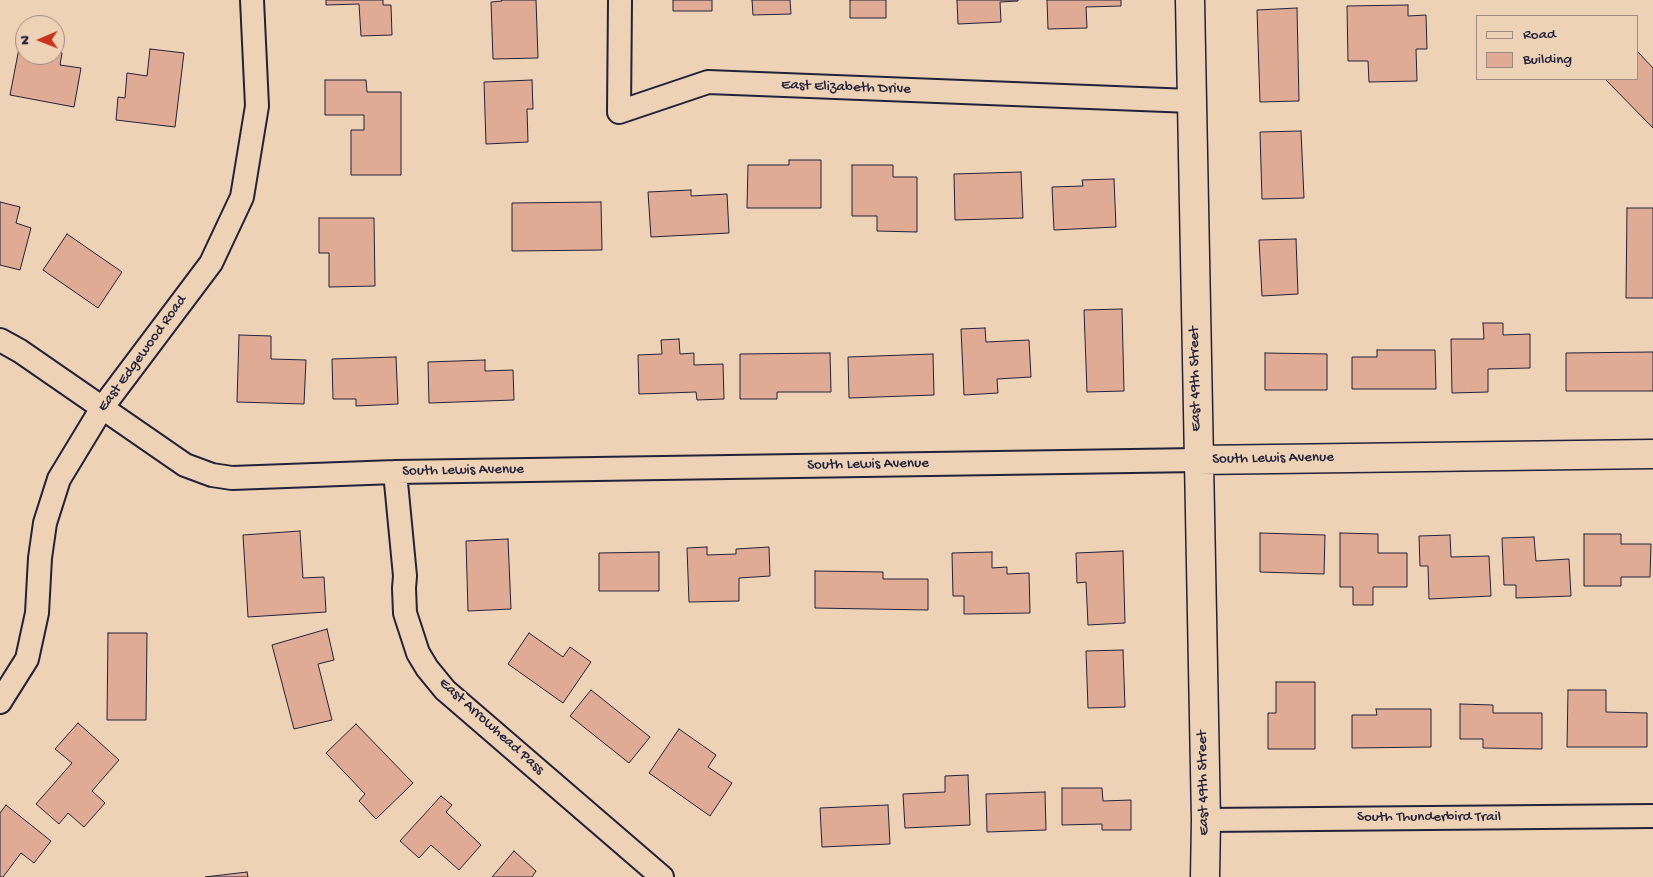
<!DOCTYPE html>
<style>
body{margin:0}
#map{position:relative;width:1653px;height:877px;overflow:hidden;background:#eed2b5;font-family:"Gochi Hand",sans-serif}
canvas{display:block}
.legend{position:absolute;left:1476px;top:15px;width:162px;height:65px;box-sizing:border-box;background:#eed2b5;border:1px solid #9c8c84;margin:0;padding:6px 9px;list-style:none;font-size:15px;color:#22223b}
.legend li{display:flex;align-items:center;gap:10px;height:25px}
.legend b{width:25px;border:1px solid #9c8c84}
.north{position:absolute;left:15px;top:15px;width:50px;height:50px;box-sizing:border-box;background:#eed2b5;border:1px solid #9c8c84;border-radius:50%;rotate:269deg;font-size:14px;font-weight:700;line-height:20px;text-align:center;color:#22223b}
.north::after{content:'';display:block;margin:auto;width:18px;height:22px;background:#c8321e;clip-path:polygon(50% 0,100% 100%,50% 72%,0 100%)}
</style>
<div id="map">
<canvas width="1653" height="877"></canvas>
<ul class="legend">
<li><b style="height:6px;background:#eed2b5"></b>Road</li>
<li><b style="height:14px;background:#e0ab95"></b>Building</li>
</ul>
<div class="north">N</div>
</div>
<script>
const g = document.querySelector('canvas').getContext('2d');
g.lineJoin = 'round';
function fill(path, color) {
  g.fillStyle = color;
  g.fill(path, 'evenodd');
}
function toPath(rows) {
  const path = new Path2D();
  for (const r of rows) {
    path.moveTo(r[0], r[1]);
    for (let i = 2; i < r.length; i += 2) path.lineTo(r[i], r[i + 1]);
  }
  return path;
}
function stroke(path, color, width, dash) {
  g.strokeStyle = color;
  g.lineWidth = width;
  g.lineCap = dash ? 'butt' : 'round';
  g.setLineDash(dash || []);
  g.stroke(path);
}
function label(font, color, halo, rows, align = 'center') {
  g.font = font + ' "Gochi Hand",sans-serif';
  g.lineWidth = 4;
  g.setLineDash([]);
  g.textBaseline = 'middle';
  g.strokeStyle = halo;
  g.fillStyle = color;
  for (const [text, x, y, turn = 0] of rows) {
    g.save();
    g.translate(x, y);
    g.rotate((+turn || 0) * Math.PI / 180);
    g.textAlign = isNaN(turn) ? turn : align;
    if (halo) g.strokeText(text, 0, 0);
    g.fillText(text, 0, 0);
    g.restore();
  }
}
const building = toPath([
 [326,0,383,0,383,5,391,5,392,35,361,36,359,4,326,5,326,0],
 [502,0,536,0,538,58,493,59,491,2,502,1,502,0],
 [673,0,712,0,712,11,673,11,673,0],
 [752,0,790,0,791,14,753,15,752,0],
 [850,0,886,0,886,18,850,18,850,0],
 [957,0,1018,0,1018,1,1000,2,1001,22,958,24,957,0],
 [1047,0,1121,0,1121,6,1086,7,1087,28,1048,29,1047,0],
 [1408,5,1408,16,1426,15,1427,49,1416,49,1417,81,1369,82,1368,61,1348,61,1347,6,1408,5],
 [1297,8,1299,101,1260,102,1257,10,1297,8],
 [22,33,25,33,25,55,55,55,55,51,62,53,60,65,81,68,74,107,10,95,22,33],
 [150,49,184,53,175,127,116,120,118,97,125,98,127,73,147,76,150,49],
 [1637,51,1653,68,1653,128,1605,79,1637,79,1637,51],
 [325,80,366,80,367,92,401,92,401,175,351,175,351,130,364,130,364,115,325,115,325,80],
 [532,80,533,109,527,109,528,142,486,144,484,82,532,80],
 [1301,131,1304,198,1262,199,1260,132,1301,131],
 [789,160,821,160,821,208,747,208,748,165,789,165,789,160],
 [852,165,893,165,893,177,917,177,917,232,877,231,877,216,852,216,852,165],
 [1021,172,1023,218,955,220,954,174,1021,172],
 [1114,179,1116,227,1054,230,1052,187,1083,186,1082,180,1114,179],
 [691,190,691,196,727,194,729,233,651,237,648,192,691,190],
 [0,202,20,207,16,223,31,228,20,270,0,265,0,202],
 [601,202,602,250,512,251,512,203,601,202],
 [1627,208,1653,208,1653,298,1626,298,1627,208],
 [319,218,374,218,375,286,329,287,329,253,319,253,319,218],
 [67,234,122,272,98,308,43,270,67,234],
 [1296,239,1298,294,1262,296,1259,240,1296,239],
 [1122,309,1124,391,1087,392,1084,310,1122,309],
 [1483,323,1503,323,1503,335,1530,334,1530,368,1488,369,1488,392,1452,393,1451,339,1484,339,1483,323],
 [985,328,986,342,1029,340,1031,377,997,379,998,393,964,395,961,329,985,328],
 [239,335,271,336,271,359,306,360,304,404,237,402,239,335],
 [679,339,680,354,694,353,694,365,723,364,724,399,697,400,696,392,639,394,638,355,662,354,661,340,679,339],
 [1377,350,1435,350,1436,389,1352,389,1352,357,1377,357,1377,350],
 [1653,352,1653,391,1566,391,1566,353,1653,352],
 [830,353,831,392,777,392,777,399,740,399,740,354,830,353],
 [1265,353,1327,354,1327,390,1265,390,1265,353],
 [933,354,934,395,849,398,848,357,933,354],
 [396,357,398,404,356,406,356,399,333,399,332,359,396,357],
 [485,360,485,371,513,370,514,400,429,403,428,362,485,360],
 [300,531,303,578,324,577,326,612,248,617,243,535,300,531],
 [1260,533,1325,535,1324,574,1260,572,1260,533],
 [1340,533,1378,534,1378,553,1407,553,1407,587,1373,587,1373,605,1353,605,1353,587,1340,587,1340,533],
 [1584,534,1621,534,1621,544,1651,544,1650,577,1621,577,1621,586,1584,586,1584,534],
 [1450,535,1451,557,1489,556,1491,596,1429,599,1428,566,1420,566,1419,536,1450,535],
 [1534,537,1536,561,1569,559,1571,596,1516,598,1516,585,1504,585,1502,538,1534,537],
 [508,539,511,609,468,611,466,541,508,539],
 [707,547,707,555,736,554,736,549,769,547,770,576,739,578,739,601,689,602,687,548,707,547],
 [1123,551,1125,623,1088,625,1086,582,1077,583,1076,553,1123,551],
 [659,552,659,591,599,591,599,553,659,552],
 [992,552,992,568,1007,567,1007,574,1029,573,1030,613,964,614,964,596,953,596,952,553,992,552],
 [815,571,883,572,883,579,928,579,928,610,815,608,815,571],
 [327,629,334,660,318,664,332,720,294,729,272,645,327,629],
 [108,633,147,633,146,720,107,720,108,633],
 [529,633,563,657,570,647,591,662,563,703,508,664,529,633],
 [1123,650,1125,707,1088,708,1086,651,1123,650],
 [1276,682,1315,682,1315,749,1268,749,1268,713,1276,713,1276,682],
 [591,690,650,737,629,763,570,716,591,690],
 [1568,690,1606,690,1606,712,1647,713,1647,747,1567,747,1568,690],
 [1460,704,1493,705,1493,713,1542,713,1542,749,1483,748,1483,739,1460,739,1460,704],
 [1376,709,1431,709,1431,747,1352,748,1352,715,1377,715,1376,709],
 [78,723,119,760,92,791,105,803,84,827,68,813,59,824,36,804,72,763,55,749,78,723],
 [356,724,413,783,376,819,359,801,365,794,326,753,356,724],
 [679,729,716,755,708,767,732,783,710,816,649,773,679,729],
 [968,775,970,825,905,828,903,794,945,792,945,776,968,775],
 [1062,788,1102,788,1103,801,1131,800,1131,830,1102,830,1102,824,1062,825,1062,788],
 [1045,792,1046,830,987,832,986,794,1045,792],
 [441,796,452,805,446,812,481,845,459,870,431,845,419,858,400,841,441,796],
 [6,805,51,841,34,863,21,853,3,877,0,877,0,813,6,805],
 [888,805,890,844,822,847,820,808,888,805],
 [514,851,536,871,532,877,492,877,514,851],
 [247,872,248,877,205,877,247,872]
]);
const minor = toPath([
 [620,0,619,112,708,82,1191,101],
 [0,340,20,351,185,465,212,475,232,478,395,472,1198,460],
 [395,472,405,576,404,588,405,613,418,653,427,668,445,690,662,877],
 [0,702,27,659,37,613,40,558,45,523,59,479,102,408,211,263,242,197,257,106,252,0],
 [1206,820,1653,816]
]);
const tertiary = toPath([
 [1190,0,1206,820,1205,877],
 [1198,460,1653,454]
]);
const streetNames = [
 ["East Elizabeth Drive",846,88,2],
 ["East Edgewood Road",143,354,-54],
 ["East 49th Street",1196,379,-91],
 ["South Lewis Avenue",1273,459,-1],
 ["South Lewis Avenue",868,465,-1],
 ["South Lewis Avenue",463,471,-1],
 ["East Arrowhead Pass",491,727,42],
 ["East 49th Street",1204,783,-91],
 ["South Thunderbird Trail",1429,818]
];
fill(building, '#e0ab95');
stroke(building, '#22223b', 1);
stroke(minor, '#22223b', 26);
stroke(tertiary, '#22223b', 31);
stroke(minor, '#eed2b5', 22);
stroke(tertiary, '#eed2b5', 28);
label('15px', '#22223b', '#eed2b5', streetNames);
</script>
